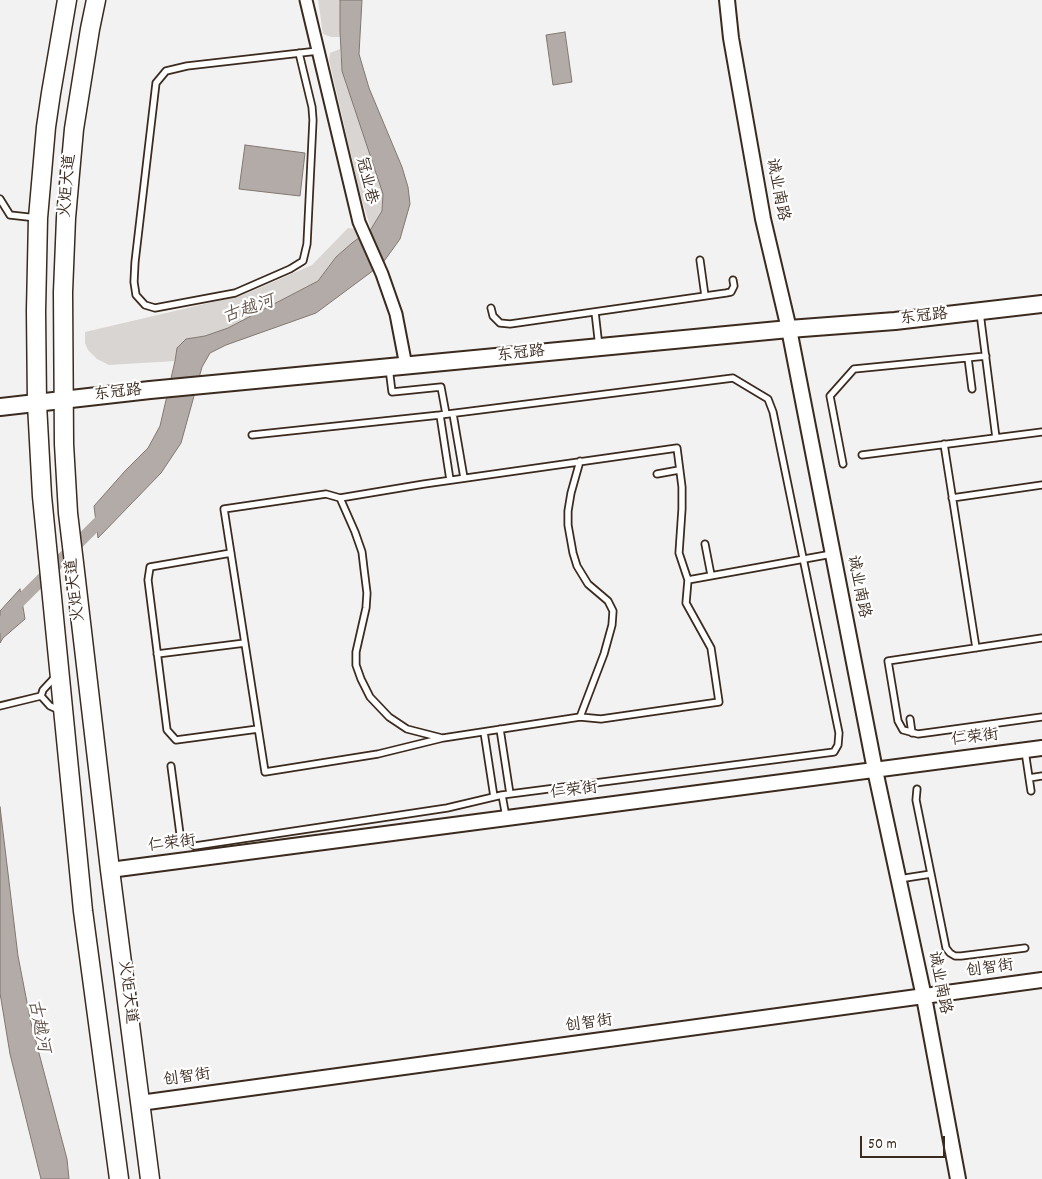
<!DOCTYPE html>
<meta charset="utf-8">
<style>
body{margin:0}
#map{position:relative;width:1042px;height:1179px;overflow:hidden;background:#f3f2f2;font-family:Dekko,sans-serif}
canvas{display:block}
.scale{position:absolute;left:860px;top:1136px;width:85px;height:22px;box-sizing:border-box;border:2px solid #3b2a1e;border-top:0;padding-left:6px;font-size:15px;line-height:18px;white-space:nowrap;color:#3b2a1e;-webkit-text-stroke:4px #fff;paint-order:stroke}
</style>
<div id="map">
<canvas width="1042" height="1179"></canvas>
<div class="scale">50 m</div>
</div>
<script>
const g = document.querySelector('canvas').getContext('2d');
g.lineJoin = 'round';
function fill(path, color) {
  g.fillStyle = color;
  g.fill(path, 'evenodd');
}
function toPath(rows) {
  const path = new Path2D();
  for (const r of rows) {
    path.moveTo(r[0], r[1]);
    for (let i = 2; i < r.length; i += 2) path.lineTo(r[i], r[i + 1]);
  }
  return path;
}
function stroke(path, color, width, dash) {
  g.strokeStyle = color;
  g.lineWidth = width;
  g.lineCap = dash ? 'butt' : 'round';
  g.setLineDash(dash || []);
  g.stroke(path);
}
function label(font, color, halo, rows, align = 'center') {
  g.font = font + ' Dekko,"LXGW WenKai TC",sans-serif';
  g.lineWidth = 4.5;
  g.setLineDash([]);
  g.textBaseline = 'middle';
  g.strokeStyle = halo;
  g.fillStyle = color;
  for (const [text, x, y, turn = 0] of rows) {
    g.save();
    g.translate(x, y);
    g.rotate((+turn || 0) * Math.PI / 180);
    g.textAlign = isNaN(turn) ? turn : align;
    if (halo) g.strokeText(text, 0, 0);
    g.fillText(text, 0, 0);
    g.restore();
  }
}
const green = toPath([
 [318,0,340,0,340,37,331,37,323,34],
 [340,49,342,71,383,194,382,211,371,229,361,197,329,60,330,53],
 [348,228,356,229,362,236,336,257,318,281,228,328,205,336,186,339,177,348,175,361,109,365,97,359,88,350,85,343,85,332,243,295,312,265]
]);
const water = toPath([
 [340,0,362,0,359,54,369,88,402,167,408,187,410,204,400,239,382,264,316,313,226,345,210,353,202,367,181,443,161,473,98,538,94,506,125,471,148,448,160,426,175,361,177,348,186,339,205,336,228,328,318,281,336,257,352,243,371,229,382,211,383,194,342,71,340,31,340,0],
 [565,32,572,82,553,85,546,35,565,32],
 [245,145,305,153,300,196,239,189,245,145],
 [20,589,25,619,3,638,0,643,0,611,20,589],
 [0,807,18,956,31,1023,67,1159,69,1179,41,1179,10,1054,0,993,0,807]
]);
const canal = toPath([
 [0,627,14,607,108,513]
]);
const service = toPath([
 [299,53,312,107,313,120,307,244,303,261,290,269,235,293,155,308,145,305,136,295,134,282,135,262,156,83,166,71,187,66,318,51],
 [0,199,10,215,37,218],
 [700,260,705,296],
 [491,308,493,316,500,323,510,324,726,293,731,292,734,286,733,280],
 [595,312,599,347],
 [980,313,996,438],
 [968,358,972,389],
 [389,368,392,392,441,387,446,414],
 [453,414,464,478],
 [440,415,450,480],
 [944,444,976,648],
 [677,448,682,487,682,509,679,553,688,580,686,603,711,648,719,702,601,719,580,717,443,738,378,754,265,772,224,509,326,494,340,498,424,484,677,448],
 [862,455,1042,432],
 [580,461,571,493,568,511,568,525,573,553,577,566,588,584,608,601,613,611,612,625,604,654,580,717],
 [843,464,830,396,854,369,986,356],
 [657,474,679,470],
 [340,498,355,532,362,552,364,569,367,593,366,608,356,652,356,665,361,679,370,697,389,717,407,729,442,738],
 [952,498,1042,485],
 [705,544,711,575],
 [231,553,150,567,148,580,167,730,176,740,258,729],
 [688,580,832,554],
 [1042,638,888,661,898,721,903,730,918,734,933,732,1042,717],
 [157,654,245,643],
 [41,696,43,690,56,676],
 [41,696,50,706,61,711],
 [0,706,41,696],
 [910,719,912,733],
 [500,729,510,794],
 [484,732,494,797],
 [1025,751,1031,791],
 [171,766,180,834,195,846,447,808,502,795,834,752,838,745,839,733,773,412,768,399,733,378,440,415,252,435],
 [1029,778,1042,776],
 [917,789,916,800,946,948,950,953,955,956,961,956,1025,948],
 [502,795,506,817],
 [899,879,931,874]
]);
const minor = toPath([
 [306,0,359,222,382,274,396,314,406,366]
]);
const tertiary = toPath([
 [727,0,731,38,763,219,789,329,875,770,924,997,958,1179],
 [110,870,1042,748],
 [140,1103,1042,980]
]);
const secondary = toPath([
 [0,407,150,390,789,329,895,321,1042,304]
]);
const primary = toPath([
 [67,0,51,93,46,127,38,218,36,311,37,404,42,496,83,911,119,1179],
 [96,0,90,29,74,129,66,218,63,292,64,444,68,513,74,563,110,870,150,1179]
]);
const streetNames = [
 ["冠业巷",365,181,76],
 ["火炬大道",69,186,-85],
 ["诚业南路",776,190,79],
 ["东冠路",924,318,-6],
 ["东冠路",521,355,-6],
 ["东冠路",118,394,-6],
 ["诚业南路",857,587,79],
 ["火炬大道",77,590,-97],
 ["仁荣街",975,739,-7],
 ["仁荣街",574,792,-7],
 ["仁荣街",172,845,-7],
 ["创智街",990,970,-8],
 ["诚业南路",938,983,79],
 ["火炬大道",126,992,83],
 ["创智街",589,1025,-8],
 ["创智街",187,1079,-8]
];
const waterNames = [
 ["古越河",249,311,-19],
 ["古越河",37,1026,79]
];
fill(green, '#d8d5d2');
fill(water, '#b2aba7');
stroke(water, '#827770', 1);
stroke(canal, '#b2aba7', 12);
stroke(service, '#3b2a1e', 9);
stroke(minor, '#3b2a1e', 15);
stroke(tertiary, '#3b2a1e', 18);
stroke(secondary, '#3b2a1e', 20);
stroke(primary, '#3b2a1e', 21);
stroke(service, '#fff', 5.5);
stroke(minor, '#fff', 11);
stroke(tertiary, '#fff', 14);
stroke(secondary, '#fff', 16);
stroke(primary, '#fff', 18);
label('16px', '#3b2a1e', '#fff', streetNames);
label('italic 18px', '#65574e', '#fff', waterNames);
</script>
